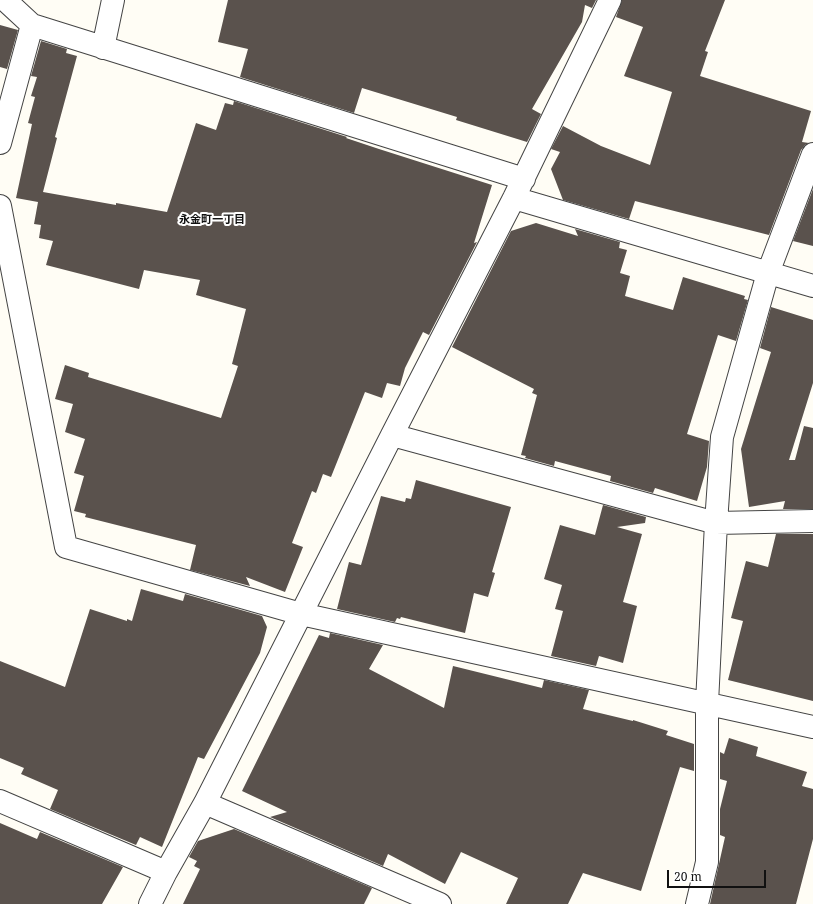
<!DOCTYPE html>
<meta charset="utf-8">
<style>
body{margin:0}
#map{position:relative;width:813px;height:904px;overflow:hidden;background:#fffdf5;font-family:"Noto Serif",serif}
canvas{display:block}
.scale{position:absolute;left:667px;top:870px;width:99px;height:18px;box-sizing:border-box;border:2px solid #111;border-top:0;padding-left:5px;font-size:12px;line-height:14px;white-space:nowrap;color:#111;-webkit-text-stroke:3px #fff;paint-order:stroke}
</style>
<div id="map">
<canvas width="813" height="904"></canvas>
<div class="scale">20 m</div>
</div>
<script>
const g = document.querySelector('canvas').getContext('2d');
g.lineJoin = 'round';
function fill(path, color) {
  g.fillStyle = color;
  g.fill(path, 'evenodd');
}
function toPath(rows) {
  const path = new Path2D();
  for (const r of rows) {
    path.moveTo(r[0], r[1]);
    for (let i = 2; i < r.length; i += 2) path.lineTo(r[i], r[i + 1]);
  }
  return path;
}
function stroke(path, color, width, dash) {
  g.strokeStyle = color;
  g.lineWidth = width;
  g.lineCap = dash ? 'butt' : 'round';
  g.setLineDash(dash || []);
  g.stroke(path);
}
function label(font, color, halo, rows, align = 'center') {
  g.font = font + ' "Noto Serif","Noto Sans JP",serif';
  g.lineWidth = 4;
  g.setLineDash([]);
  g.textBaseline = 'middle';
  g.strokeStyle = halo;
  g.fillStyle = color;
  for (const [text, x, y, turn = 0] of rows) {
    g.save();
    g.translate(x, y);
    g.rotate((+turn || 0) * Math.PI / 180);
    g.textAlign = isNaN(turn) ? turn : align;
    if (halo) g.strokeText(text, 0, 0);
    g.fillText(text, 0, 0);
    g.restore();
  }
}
const building = toPath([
 [228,0,596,0,592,8,585,5,582,22,532,109,541,114,527,142,456,120,457,117,362,88,354,113,240,77,248,49,218,42],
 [622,0,725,0,705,51,708,52,700,76,811,111,802,142,809,143,805,145,801,150,769,235,635,201,629,219,563,200,551,169,560,152,551,149,563,126,601,146,650,165,672,92,624,76,643,27,616,17],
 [0,25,18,30,7,69,0,67],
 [41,41,67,49,66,53,77,56,55,137,57,138,43,192,116,205,116,203,167,212,196,123,216,130,225,103,233,105,234,101,347,137,346,138,379,149,492,185,474,243,477,242,429,335,423,332,405,368,400,386,387,383,382,398,365,392,331,477,323,474,316,493,312,491,292,543,303,547,285,592,246,577,250,586,190,570,196,545,85,517,86,514,74,511,84,476,74,473,85,439,65,432,73,404,55,399,65,365,89,373,88,377,221,418,238,366,232,364,246,309,196,295,200,280,144,270,139,289,46,265,53,241,39,238,41,225,34,224,38,202,16,198,32,124,28,123,35,97,31,96,37,77,31,76],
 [813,189,813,246,793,241],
 [536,223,578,236,575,229,620,242,619,248,627,250,620,273,630,276,625,296,673,310,683,277,745,296,744,299,748,300,736,341,718,335,687,434,709,441,707,467,697,501,655,488,653,493,610,481,611,476,555,461,554,466,525,458,526,456,521,455,537,395,532,393,534,389,452,347,511,231],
 [771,307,813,320,813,383,789,460,795,460,804,426,813,428,813,509,783,509,785,501,749,507,741,449,771,352,760,348],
 [416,480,511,507,492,572,495,573,488,597,474,593,465,633,401,617,400,619,397,618,395,622,337,609,349,562,361,565,381,496,405,502,406,498,411,499],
 [603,505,646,517,645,523,617,527,642,534,623,602,637,606,623,663,599,656,596,666,551,656,563,611,555,609,562,585,544,579,560,525,595,535],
 [776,534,813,534,813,701,728,680,743,621,731,618,746,561,768,567],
 [141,589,183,601,185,594,262,616,267,627,260,653,204,759,198,757,162,847,140,837,136,845,50,809,58,790,21,774,24,768,0,758,0,661,65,687,90,609,127,621,127,619,132,621],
 [330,633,383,645,369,669,444,708,453,666,542,688,544,680,589,690,583,709,633,721,633,720,668,731,666,735,694,744,694,771,680,767,641,891,583,873,568,904,506,904,518,878,461,852,445,884,388,854,383,866,270,817,287,812,242,791,319,635,329,638],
 [729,738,758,747,756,756,807,772,802,786,813,789,813,839,796,904,710,904,725,837,720,835,720,809,727,781,720,779,720,752,724,754],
 [0,823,37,839,40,832,123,867,102,904,0,904],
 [234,829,372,888,364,904,183,904,200,869,194,866,197,861,189,857,198,841]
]);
const minor = toPath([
 [5,0,32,25,524,179],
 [103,48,113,0],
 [0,143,32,25],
 [514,198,813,286],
 [0,206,66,547,301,614,813,727],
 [392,435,716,523,813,521],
 [0,801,166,872],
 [205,803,440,904],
 [150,904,166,872,205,803,392,435,514,198,610,0],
 [697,904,707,862,707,703,716,523,722,437,768,273,813,154]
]);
const neighbourhoodNames = [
 ["永金町一丁目",212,220]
];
fill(building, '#5a524d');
stroke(minor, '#444', 24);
stroke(minor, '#fff', 22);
label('bold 11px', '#111', '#fff', neighbourhoodNames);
</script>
